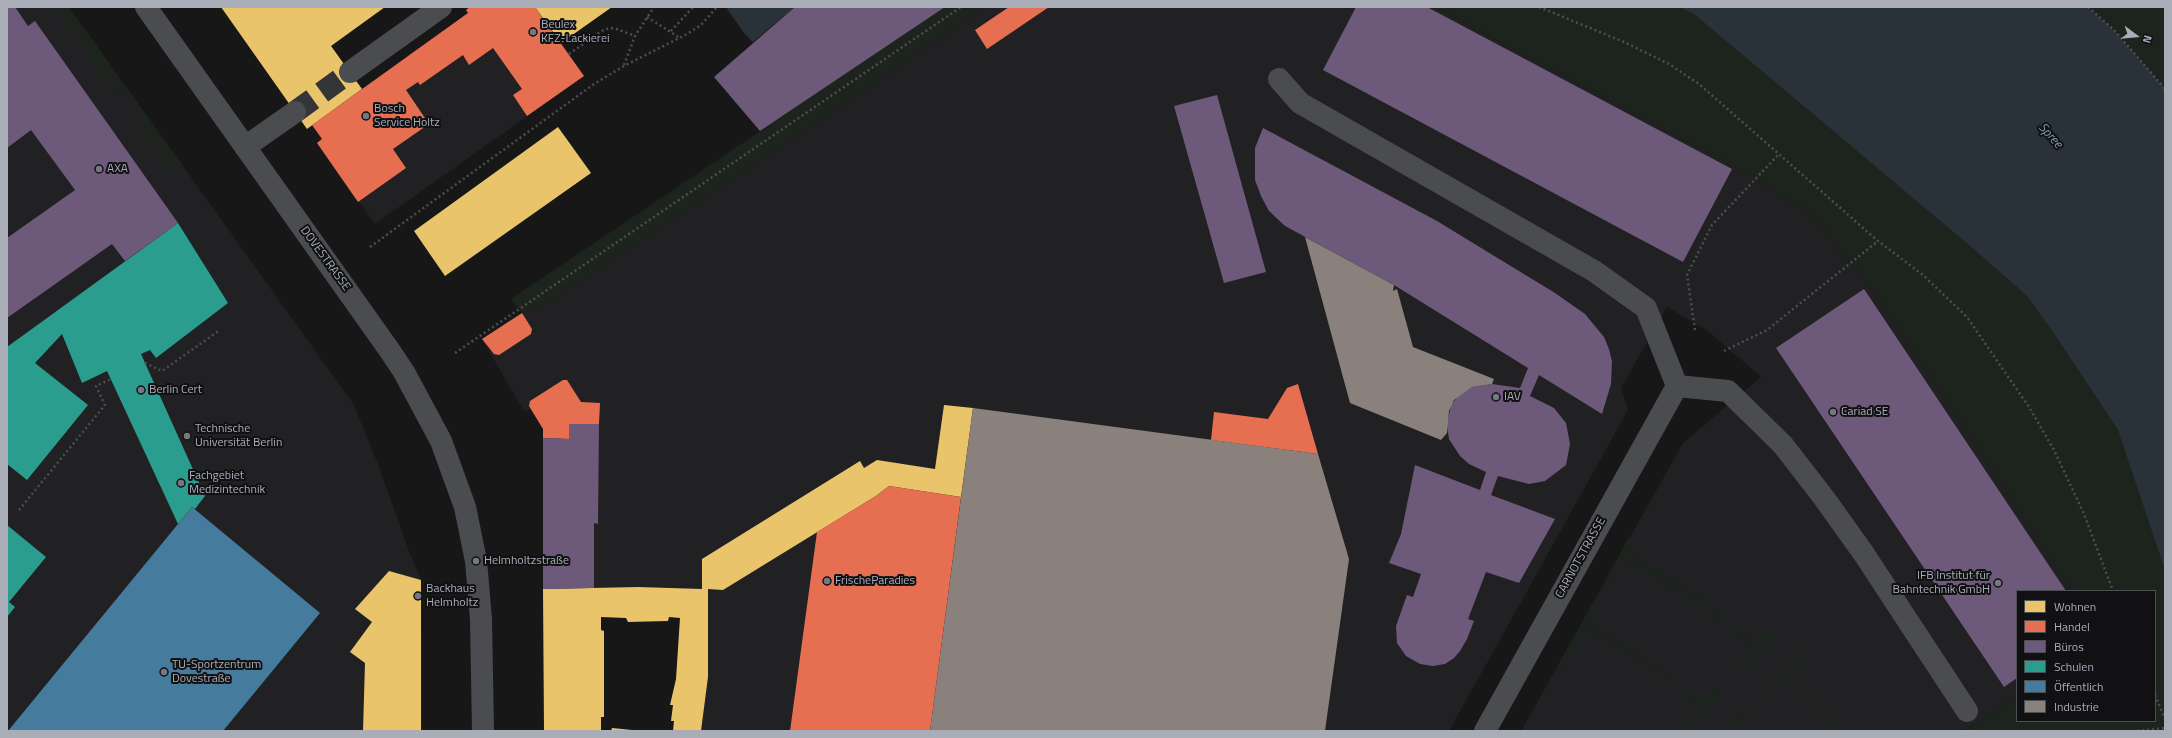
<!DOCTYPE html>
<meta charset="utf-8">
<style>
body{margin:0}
#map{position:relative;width:2172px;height:738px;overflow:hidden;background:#171717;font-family:"Titillium Web",sans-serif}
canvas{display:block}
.frame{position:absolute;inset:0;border:8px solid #a8adb8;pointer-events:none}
.legend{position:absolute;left:2016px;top:590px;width:140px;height:132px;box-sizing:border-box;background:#111113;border:1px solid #4d4f55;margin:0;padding:5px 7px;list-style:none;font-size:12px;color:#a8adb8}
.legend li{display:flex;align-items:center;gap:8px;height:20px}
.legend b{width:20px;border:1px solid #4d4f55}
.north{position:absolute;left:2116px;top:16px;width:40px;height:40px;-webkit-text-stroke:3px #111113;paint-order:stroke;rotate:106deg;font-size:11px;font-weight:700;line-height:16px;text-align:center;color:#a8adb8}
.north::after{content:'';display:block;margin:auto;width:14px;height:18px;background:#a8adb8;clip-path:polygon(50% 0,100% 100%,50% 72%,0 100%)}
</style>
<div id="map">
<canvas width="2172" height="738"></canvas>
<div class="frame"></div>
<ul class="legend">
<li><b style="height:11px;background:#e9c46a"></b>Wohnen</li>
<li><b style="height:11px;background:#e76f51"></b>Handel</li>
<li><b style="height:11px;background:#6d597a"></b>Büros</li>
<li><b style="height:11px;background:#2a9d8f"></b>Schulen</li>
<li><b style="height:11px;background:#457b9d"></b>Öffentlich</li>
<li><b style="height:11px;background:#8a817c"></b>Industrie</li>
</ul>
<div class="north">N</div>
</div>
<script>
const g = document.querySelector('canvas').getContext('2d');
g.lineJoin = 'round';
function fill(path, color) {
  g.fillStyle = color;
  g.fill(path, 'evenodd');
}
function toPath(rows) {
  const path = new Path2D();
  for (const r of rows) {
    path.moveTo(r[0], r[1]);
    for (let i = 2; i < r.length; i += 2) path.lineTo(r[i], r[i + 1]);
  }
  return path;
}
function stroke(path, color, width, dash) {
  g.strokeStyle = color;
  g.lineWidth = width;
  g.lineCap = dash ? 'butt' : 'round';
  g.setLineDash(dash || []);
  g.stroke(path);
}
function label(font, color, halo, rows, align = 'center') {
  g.font = font + ' "Titillium Web",sans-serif';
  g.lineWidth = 4;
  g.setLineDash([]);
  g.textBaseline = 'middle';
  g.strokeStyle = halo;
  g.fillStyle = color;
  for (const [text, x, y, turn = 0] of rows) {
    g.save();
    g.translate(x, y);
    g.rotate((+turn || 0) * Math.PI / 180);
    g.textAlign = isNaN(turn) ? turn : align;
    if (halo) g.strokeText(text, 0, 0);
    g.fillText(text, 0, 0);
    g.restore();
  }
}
const built = toPath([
 [7,7,69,7,354,405,379,467,409,551,421,580,422,731,7,731],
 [470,7,535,7,584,76,375,224,317,143,408,57,407,56,468,13,466,10],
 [986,7,1435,7,1739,169,1811,214,1869,286,2072,591,2017,591,2017,696,1964,731,1521,731,1683,443,1761,377,1708,331,1667,307,1621,388,1628,410,1449,731,701,731,708,677,708,589,543,589,543,429,531,409,525,412,521,406,482,339,522,313,549,302]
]);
const green = toPath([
 [54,7,69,7,125,86,114,93],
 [945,7,986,7,548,303,522,313,511,299],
 [1435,7,1680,7,1694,14,1976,251,2027,296,2055,335,2118,430,2147,512,2165,570,2165,731,1965,731,2017,696,2017,721,2155,721,2155,591,2072,591,1869,286,1811,214,1739,169],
 [2088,7,2165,7,2165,89,2114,30],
 [146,115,182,164,171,172,135,123],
 [1629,537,1634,541,1627,553,1689,590,1757,642,1773,627,1779,633,1744,669,1738,664,1753,647,1683,593,1624,559,1612,579,1607,577],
 [1596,597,1600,600,1587,624,1645,658,1702,701,1718,685,1720,690,1718,697,1696,720,1690,723,1683,722,1698,705,1673,683,1643,662,1585,628,1563,667,1558,665],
 [1799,651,1804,656,1789,672,1842,731,1834,731,1810,702,1785,677,1771,693,1765,688],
 [1746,713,1749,715,1736,731,1725,731,1738,716]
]);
const water = toPath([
 [729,7,795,7,753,42,745,34,727,9],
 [1680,7,2088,7,2114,30,2165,89,2165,570,2118,430,2055,335,2027,296,1976,251,1694,14]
]);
const homes = toPath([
 [221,7,385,7,331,46,362,89,307,129],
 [535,7,612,7,561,43],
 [558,127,591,173,445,276,414,231],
 [944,405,973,408,961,497,889,486,876,496,723,590,708,589,708,677,701,731,673,731,674,721,671,721,673,705,670,705,676,679,680,618,669,617,668,621,628,622,626,618,601,617,601,630,604,631,604,717,601,717,601,731,544,731,543,589,638,587,702,589,702,559,860,461,864,468,877,460,935,469],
 [389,571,421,580,421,731,363,731,365,663,350,652,372,622,355,609],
 [612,728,632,730,632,731,611,731]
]);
const shops = toPath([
 [470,7,535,7,584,76,527,116,513,95,522,89,493,48,469,65,463,55,420,85,418,82,406,90,429,124,393,149,406,168,358,202,317,143,322,139,312,125,468,13,466,10],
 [1009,7,1049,7,987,49,975,30],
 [522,313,532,329,531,334,499,355,494,354,482,339],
 [563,380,567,380,581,402,600,403,599,424,569,424,569,439,543,438,543,429,529,406,530,401],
 [1298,384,1318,454,1211,440,1214,412,1268,419,1287,388],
 [889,486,961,497,930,731,790,731,817,532,876,496]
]);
const offices = toPath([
 [7,7,15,7,28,26,35,21,178,223,125,261,112,244,7,318,7,238,75,190,31,130,7,148],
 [795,7,945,7,760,131,714,77],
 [1356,7,1427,7,1732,169,1683,262,1323,70],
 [1217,95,1266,272,1224,283,1174,106],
 [1263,128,1437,221,1555,293,1585,314,1604,337,1609,349,1612,361,1611,384,1602,414,1539,375,1530,396,1554,408,1566,423,1570,444,1566,465,1545,481,1529,484,1498,476,1491,495,1555,519,1519,583,1486,572,1468,619,1474,621,1467,639,1460,651,1454,658,1445,664,1433,666,1420,664,1406,656,1397,643,1396,626,1407,595,1413,597,1421,574,1389,563,1401,534,1415,465,1480,490,1486,472,1469,464,1460,456,1449,439,1447,425,1451,405,1459,395,1472,387,1492,384,1520,388,1528,368,1394,285,1285,226,1269,211,1261,196,1255,180,1255,148],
 [1864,289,2066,591,2017,591,2017,678,2004,687,1776,348],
 [569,424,599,424,598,524,594,523,594,588,543,589,543,438,569,439]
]);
const schools = toPath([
 [178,223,228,303,156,358,150,350,141,354,205,496,195,509,192,507,178,524,107,371,82,383,62,334,35,363,88,405,27,480,7,464,7,347],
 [7,525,46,557,9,602,15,607,7,617]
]);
const public = toPath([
 [192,507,320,613,223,731,8,731]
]);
const industry = toPath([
 [1305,237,1394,285,1393,291,1397,289,1413,347,1494,379,1492,384,1472,387,1454,400,1449,411,1447,433,1441,440,1350,403],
 [973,408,1318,454,1349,559,1325,731,930,731]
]);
const minorTunnel = toPath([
 [295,112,350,72]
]);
const path = toPath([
 [1539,7,1624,42,1669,64,1699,84,1878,241,1923,275,1967,317,2029,407,2054,450,2084,514,2113,591],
 [2088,7,2114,30,2165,89],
 [647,17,680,38],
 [671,31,693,7],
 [569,54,605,29,614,28,635,36],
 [624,65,635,36,654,7],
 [370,247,594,84,624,66,687,34,701,25,717,7],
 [1695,330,1687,275,1712,225,1779,154],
 [1724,351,1767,330,1878,241],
 [455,353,961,7],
 [145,363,162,371,220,330],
 [19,510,105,405,96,386,111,379],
 [2155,695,2165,719],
 [2137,731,2165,728]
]);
const minor = toPath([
 [146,7,390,351,404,372,441,441,465,507,476,561,481,619,483,731],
 [350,72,441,7],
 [1279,79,1300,103,1594,271,1646,308,1677,386],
 [245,147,295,112],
 [1677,386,1728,391,1783,445,1824,498,1864,554,1967,711],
 [1485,731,1677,386]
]);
const markers = [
 [533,32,4,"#757880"],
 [366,116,4,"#757880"],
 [99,169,4,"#757880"],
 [141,390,4,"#757880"],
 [1496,397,4,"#757880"],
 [1833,412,4,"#757880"],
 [187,436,4,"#757880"],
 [181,483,4,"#757880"],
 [476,561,4,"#757880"],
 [827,581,4,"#757880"],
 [1998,583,4,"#757880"],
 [418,596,4,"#757880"],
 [164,672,4,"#757880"]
];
const poiNames = [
 ["Beulex",541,25],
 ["KFZ-Lackierei",541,39],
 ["Bosch",374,109],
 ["Service Holtz",374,123],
 ["AXA",107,169],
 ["Berlin Cert",149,390],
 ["IAV",1504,397],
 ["Cariad SE",1841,412],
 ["Technische",195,429],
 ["Universität Berlin",195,443],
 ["Fachgebiet",189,476],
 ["Medizintechnik",189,490],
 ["Helmholtzstraße",484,561],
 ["IFB Institut für",1990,576,"right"],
 ["Bahntechnik GmbH",1990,590,"right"],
 ["FrischeParadies",835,581],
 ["Backhaus",426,589],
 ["Helmholtz",426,603],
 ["TU-Sportzentrum",172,665],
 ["Dovestraße",172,679]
];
const streetNames = [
 ["DOVESTRASSE",325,259,54],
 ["CARNOTSTRASSE",1581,558,-61]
];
const waterNames = [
 ["Spree",2050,136,48]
];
fill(built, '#212123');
fill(green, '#1d241e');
fill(water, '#2a3239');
fill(homes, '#e9c46a');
fill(shops, '#e76f51');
fill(offices, '#6d597a');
fill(schools, '#2a9d8f');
fill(public, '#457b9d');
fill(industry, '#8a817c');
stroke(minorTunnel, '#343537', 22, [22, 11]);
stroke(path, '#4d4e52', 2.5, [2, 3]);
stroke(minor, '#4b4c50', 22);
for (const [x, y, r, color] of markers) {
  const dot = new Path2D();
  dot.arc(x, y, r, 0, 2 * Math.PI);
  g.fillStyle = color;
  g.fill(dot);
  stroke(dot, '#111113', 1.5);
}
label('12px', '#a8adb8', '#111113', poiNames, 'left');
label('12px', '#a8adb8', '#111113', streetNames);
label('italic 13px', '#7f9bb3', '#111113', waterNames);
</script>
